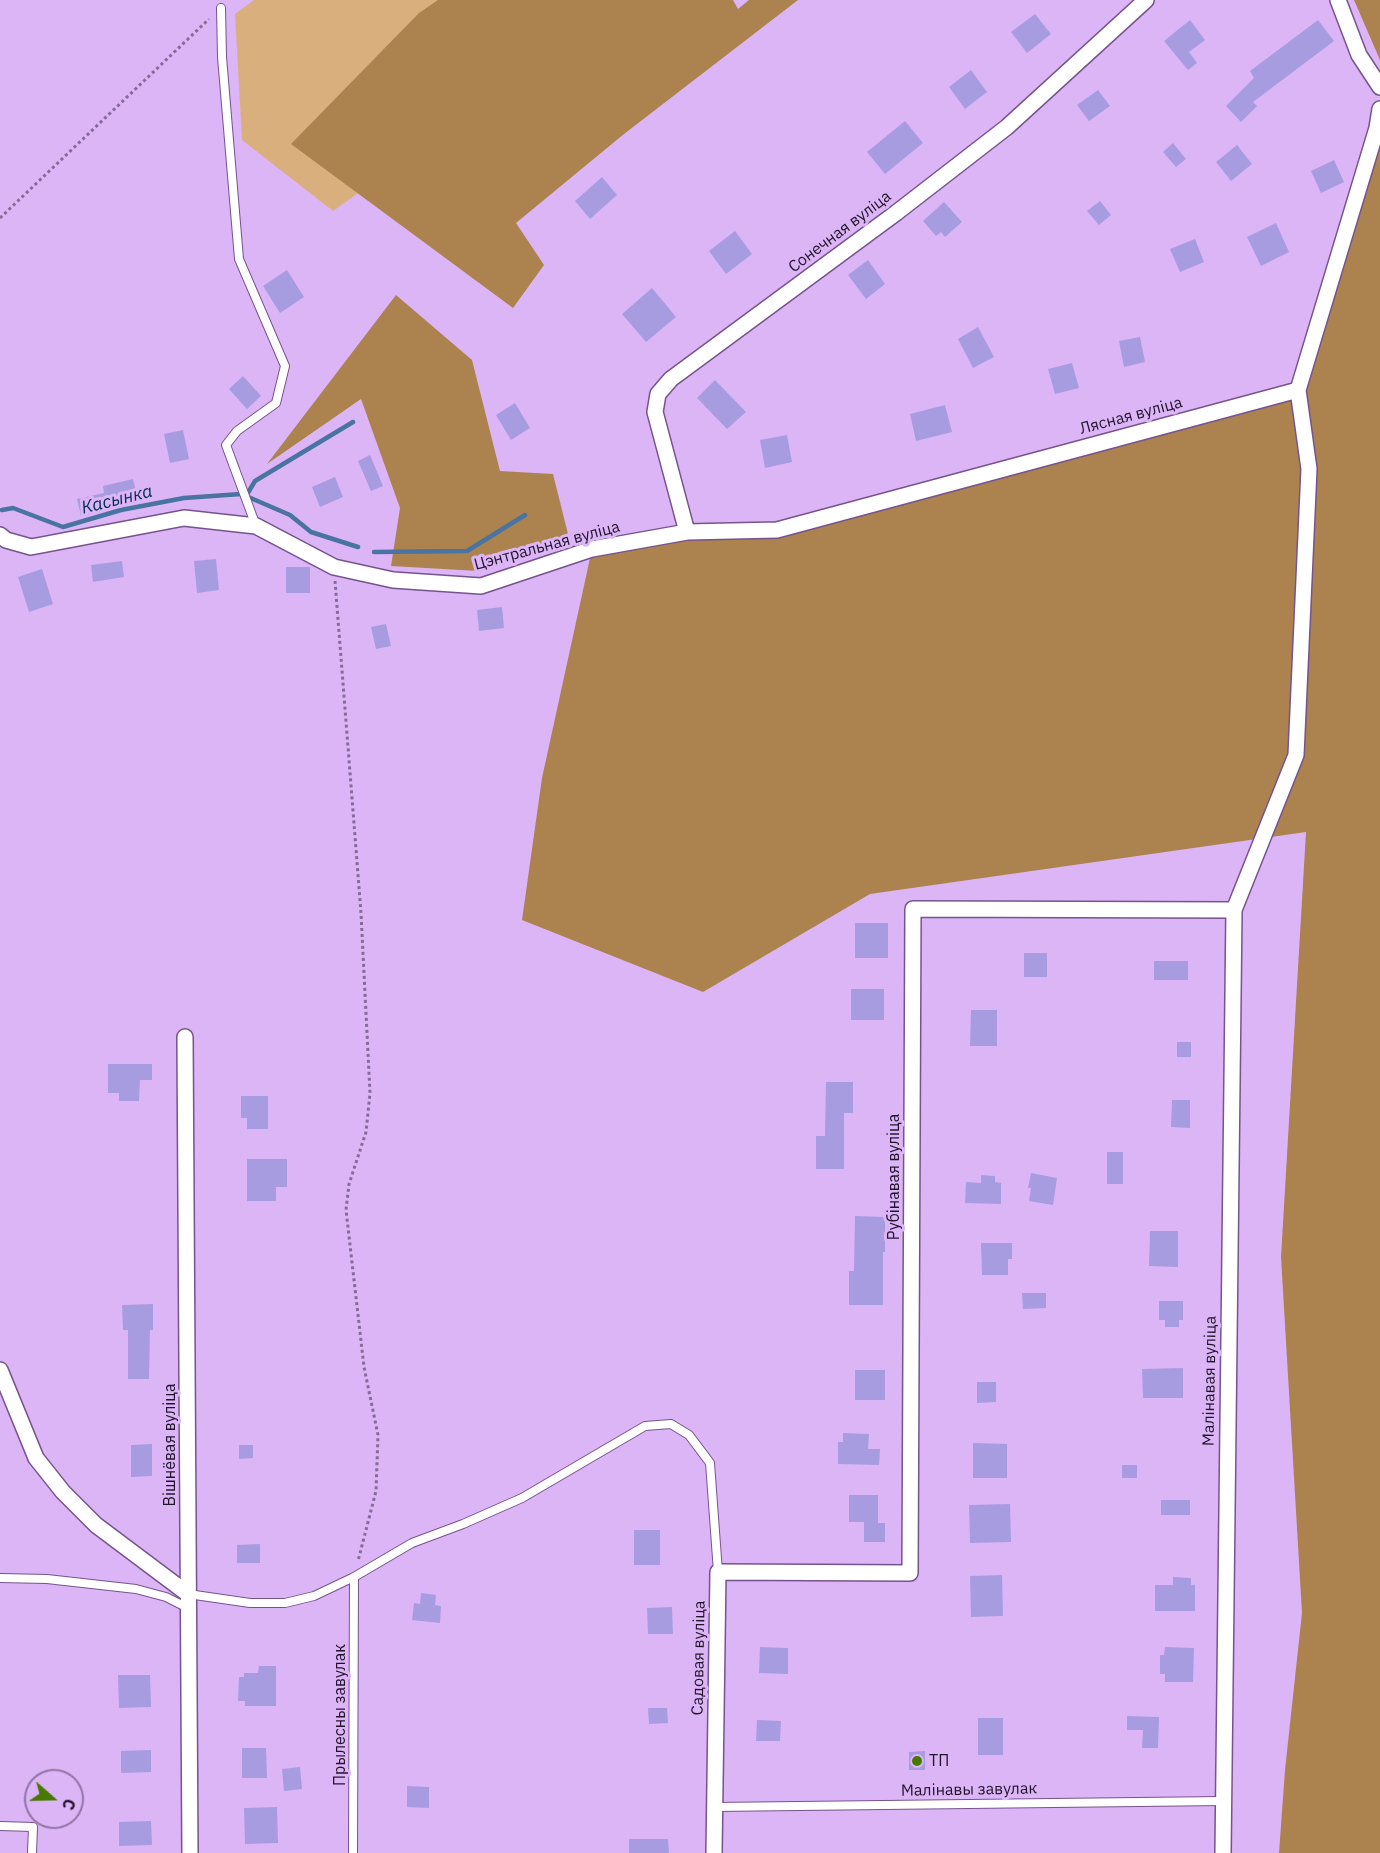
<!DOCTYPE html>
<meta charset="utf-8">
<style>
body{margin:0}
#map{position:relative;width:1380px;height:1853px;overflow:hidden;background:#dcb5f6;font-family:"IBM Plex Sans",sans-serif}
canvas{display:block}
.north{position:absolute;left:24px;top:1769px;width:60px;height:60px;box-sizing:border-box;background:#dcb5f6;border:2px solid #9274a5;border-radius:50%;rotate:110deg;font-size:16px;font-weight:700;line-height:24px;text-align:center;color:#22132b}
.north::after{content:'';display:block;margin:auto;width:21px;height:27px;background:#477800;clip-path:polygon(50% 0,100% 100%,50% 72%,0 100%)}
</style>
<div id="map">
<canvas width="1380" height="1853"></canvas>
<div class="north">С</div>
</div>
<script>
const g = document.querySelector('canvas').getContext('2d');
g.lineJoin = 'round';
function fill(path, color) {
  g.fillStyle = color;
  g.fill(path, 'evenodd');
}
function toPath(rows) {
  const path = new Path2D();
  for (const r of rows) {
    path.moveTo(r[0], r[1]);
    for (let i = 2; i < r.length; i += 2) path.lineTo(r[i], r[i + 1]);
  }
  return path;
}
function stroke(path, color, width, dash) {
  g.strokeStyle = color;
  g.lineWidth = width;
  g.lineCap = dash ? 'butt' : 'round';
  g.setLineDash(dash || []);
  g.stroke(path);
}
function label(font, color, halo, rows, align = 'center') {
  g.font = font + ' "IBM Plex Sans",sans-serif';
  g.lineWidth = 6;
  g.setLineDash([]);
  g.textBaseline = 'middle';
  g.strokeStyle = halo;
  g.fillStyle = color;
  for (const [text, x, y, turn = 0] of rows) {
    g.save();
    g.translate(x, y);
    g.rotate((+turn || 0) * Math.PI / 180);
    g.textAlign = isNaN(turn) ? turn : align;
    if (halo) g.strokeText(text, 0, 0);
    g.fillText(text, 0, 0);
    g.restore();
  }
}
const green = toPath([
 [254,0,473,0,523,75,333,211,242,140,235,14]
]);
const forest = toPath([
 [438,0,733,0,738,9,749,0,798,0,624,134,516,223,544,265,513,308,291,144,419,13],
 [1354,0,1380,0,1380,60],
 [1380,119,1380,1853,1279,1853,1285,1770,1302,1613,1281,1257,1306,832,870,894,703,992,522,920,542,778,592,549,777,530,1298,390],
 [396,295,472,360,500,471,553,474,569,538,478,571,391,566,400,508,361,399,267,464]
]);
const stream = toPath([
 [353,422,255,481,246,496,290,515,311,532,358,547],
 [2,510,13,508,63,527,121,510,184,498,241,494],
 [374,552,467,551,525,515]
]);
const building = toPath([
 [1035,14,1051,34,1027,53,1011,32],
 [1190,20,1205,40,1189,52,1197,63,1188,70,1164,41],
 [1318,20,1334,41,1253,102,1257,106,1241,122,1226,106,1254,78,1250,71],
 [971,70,987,92,965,109,949,87],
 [1098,90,1110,106,1089,121,1077,105],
 [905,121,923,143,885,174,867,152],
 [1173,143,1186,159,1176,167,1163,152],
 [1237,145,1252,164,1231,181,1216,162],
 [1334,160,1344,182,1321,193,1311,171],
 [602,177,617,195,590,219,575,201],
 [1100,201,1111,215,1099,225,1087,211],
 [944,202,962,222,945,237,941,232,936,236,923,221],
 [1276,223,1289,252,1261,266,1247,237],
 [735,231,752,254,726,274,709,251],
 [1195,239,1204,262,1180,272,1170,249],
 [868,260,885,284,866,299,848,275],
 [287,270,304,297,280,313,263,286],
 [652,288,676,317,646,342,622,314],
 [978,327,994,357,973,368,958,339],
 [1140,337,1145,362,1124,367,1119,341],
 [1072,363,1079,388,1055,394,1048,369],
 [243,376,261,396,247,409,229,389],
 [715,380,746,412,727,429,697,398],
 [515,403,530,428,511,440,496,415],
 [945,405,952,432,916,441,910,414],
 [183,430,189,459,170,463,164,434],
 [787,435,792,462,765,468,760,440],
 [370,455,383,486,371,491,358,461],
 [335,477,343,497,320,507,312,487],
 [133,479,138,500,102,508,102,511,81,516,77,499,104,493,103,486],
 [216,559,219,590,197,593,194,561],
 [122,561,124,577,93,582,91,565],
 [286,567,310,567,310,593,286,593],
 [42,569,53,604,29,612,18,577],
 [502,607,504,628,479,631,477,610],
 [386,624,391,646,376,649,371,627],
 [855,923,888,923,888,958,855,958],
 [1024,953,1047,953,1047,977,1024,977],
 [1154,961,1188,961,1188,980,1154,980],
 [851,989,884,989,884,1020,851,1020],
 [971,1010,997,1010,997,1046,970,1046],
 [1177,1042,1191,1042,1191,1057,1177,1057],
 [108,1064,152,1064,152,1080,140,1080,139,1101,119,1101,119,1093,108,1093],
 [826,1082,853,1082,853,1113,844,1113,844,1169,816,1169,816,1136,825,1136],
 [241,1096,268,1096,268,1129,247,1129,247,1118,241,1118],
 [1172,1100,1190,1100,1190,1128,1171,1127],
 [1107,1152,1123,1152,1123,1184,1107,1184],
 [247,1159,287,1159,287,1187,276,1187,276,1201,247,1201],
 [1031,1173,1057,1178,1053,1205,1029,1201,1031,1188,1028,1188],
 [981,1175,995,1176,995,1182,1001,1183,1001,1204,965,1203,966,1182,981,1183],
 [855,1216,885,1217,885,1252,883,1252,883,1305,849,1305,849,1271,854,1271],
 [1150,1231,1178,1231,1178,1267,1149,1266],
 [981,1243,1012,1243,1012,1259,1008,1259,1008,1275,982,1275],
 [1022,1293,1046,1293,1046,1308,1023,1309],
 [1159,1301,1183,1301,1183,1320,1179,1320,1179,1327,1165,1327,1165,1320,1159,1320],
 [153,1304,153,1330,150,1330,149,1379,128,1379,128,1330,123,1330,122,1305],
 [1183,1368,1183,1398,1143,1398,1142,1369],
 [855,1370,885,1370,885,1400,855,1400],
 [977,1382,996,1382,996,1402,977,1403],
 [843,1433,869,1434,868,1449,880,1449,879,1465,838,1464,838,1442,843,1442],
 [973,1443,1007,1444,1007,1478,973,1478],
 [152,1444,152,1476,131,1477,131,1445],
 [239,1445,253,1445,253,1458,239,1459],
 [1122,1465,1137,1465,1137,1478,1122,1478],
 [849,1495,878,1495,878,1523,885,1523,885,1542,864,1542,864,1522,849,1522],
 [1161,1500,1190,1500,1190,1515,1161,1515],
 [1010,1504,1011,1542,970,1543,969,1505],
 [634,1530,660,1530,660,1565,634,1565],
 [260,1544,260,1563,237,1563,237,1545],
 [1002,1575,1003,1616,971,1617,970,1576],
 [1173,1577,1191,1578,1191,1585,1195,1585,1195,1611,1155,1611,1155,1585,1173,1585],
 [421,1593,436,1595,435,1605,441,1606,440,1623,412,1620,414,1603,420,1604],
 [672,1607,673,1634,648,1634,647,1608],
 [760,1647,788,1648,788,1674,759,1673],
 [1165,1647,1194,1648,1193,1682,1165,1682,1165,1674,1160,1674,1160,1655,1164,1655],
 [259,1666,276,1666,276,1706,245,1706,245,1701,238,1701,239,1677,244,1677,244,1673,258,1673],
 [118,1675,150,1675,151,1707,119,1708],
 [648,1708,667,1708,668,1723,649,1724],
 [1127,1716,1159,1717,1158,1748,1142,1748,1143,1730,1127,1730],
 [978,1718,1003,1718,1003,1755,978,1755],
 [757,1720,781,1721,780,1741,756,1741],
 [242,1748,266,1748,267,1778,242,1778],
 [151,1750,151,1772,121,1773,121,1751],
 [925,1751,925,1770,909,1770,909,1752],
 [300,1767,302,1789,284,1791,282,1769],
 [407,1786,429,1787,429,1808,407,1807],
 [277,1807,278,1843,245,1844,244,1808],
 [151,1821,152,1845,119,1846,119,1822],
 [629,1839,668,1839,669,1853,629,1853]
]);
const path = toPath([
 [0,218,209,19],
 [335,581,361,913,370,1093,366,1132,349,1184,346,1210,364,1367,378,1435,376,1491,358,1561]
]);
const service = toPath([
 [221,8,222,57,239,259,285,366,276,403,237,431,226,445,256,526],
 [0,1578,47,1579,136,1589,166,1597,188,1608],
 [188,1594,250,1603,285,1603,314,1596,354,1577,412,1543,463,1524,522,1498,645,1426,671,1424,689,1435,710,1463,718,1572],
 [714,1807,1223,1801],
 [0,1826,33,1827,32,1853],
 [353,1853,354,1577]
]);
const minor = toPath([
 [1338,0,1359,55,1380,87],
 [687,532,655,412,658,394,671,379,896,213,1007,127,1146,0],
 [0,535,6,540,31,547,184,518,256,526,334,567,393,580,481,586,592,549,687,532,777,530,1298,390,1377,128,1380,109],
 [185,1037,190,1853],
 [0,1370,36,1458,63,1492,96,1525,188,1594],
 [714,1853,718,1572,910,1573,913,909,1234,910],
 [1223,1853,1234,910,1296,755,1309,469,1298,390]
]);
const markers = [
 [917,1761,6,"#477800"]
];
const streetNames = [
 ["Сонечная вуліца",840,232,-37],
 ["Лясная вуліца",1131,416,-15],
 ["Цэнтральная вуліца",547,546,-15],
 ["Рубінавая вуліца",894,1177,-90],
 ["Малінавая вуліца",1210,1381,-89],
 ["Вішнёвая вуліца",170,1445,-90],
 ["Садовая вуліца",699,1658,-89],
 ["Прылесны завулак",340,1715,-90],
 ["Малінавы завулак",969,1790,-1]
];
const poiNames = [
 ["ТП",929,1761]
];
const waterNames = [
 ["Касынка",117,500,-14]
];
fill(green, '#d9af7d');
fill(forest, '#ac834f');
stroke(stream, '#4973a0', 4.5);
fill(building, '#a89ce0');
stroke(service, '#77538d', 10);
stroke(minor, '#77538d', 18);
stroke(path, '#866a98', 3, [3, 3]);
stroke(service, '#fff', 8);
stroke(minor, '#fff', 15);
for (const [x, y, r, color] of markers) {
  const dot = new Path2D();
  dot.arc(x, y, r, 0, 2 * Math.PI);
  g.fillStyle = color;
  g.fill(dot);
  stroke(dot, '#dcb5f6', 2);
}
label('16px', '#22132b', '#dcb5f6', streetNames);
label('16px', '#22132b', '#dcb5f6', poiNames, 'left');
label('italic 18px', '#002d59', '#dcb5f6', waterNames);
</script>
